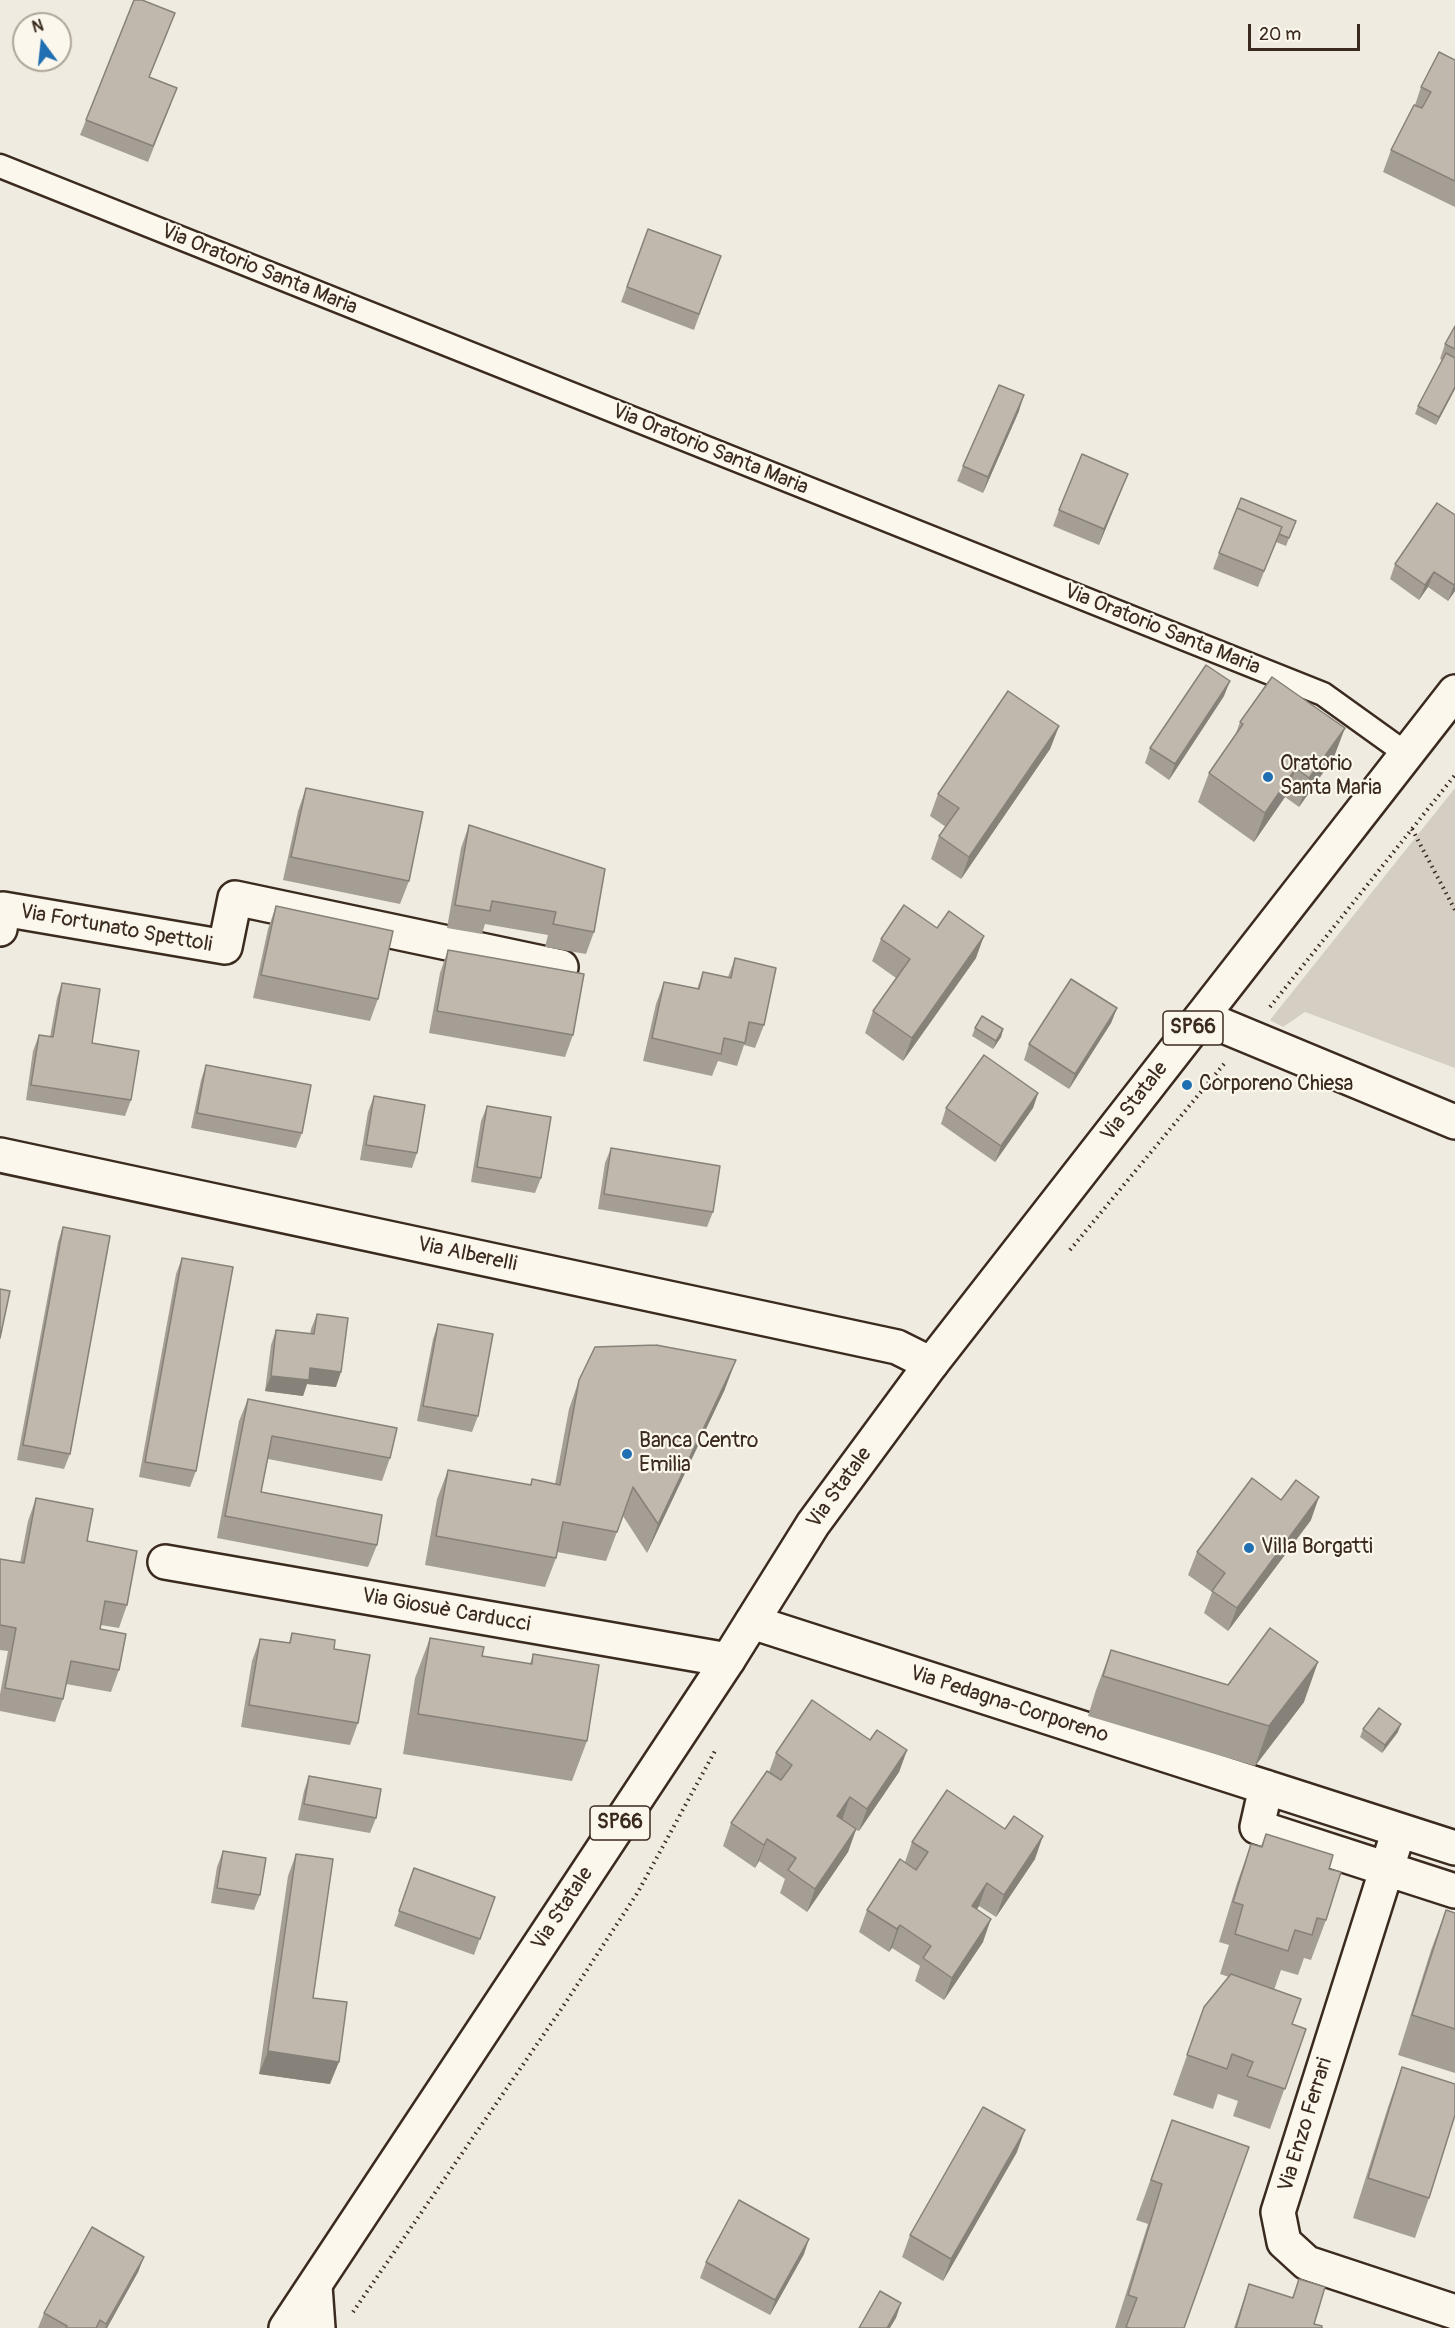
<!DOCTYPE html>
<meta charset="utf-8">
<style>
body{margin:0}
#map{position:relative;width:1455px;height:2328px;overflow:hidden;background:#f0ebe0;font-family:Pangolin,sans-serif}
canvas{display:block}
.north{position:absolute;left:12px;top:12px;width:60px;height:60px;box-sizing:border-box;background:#fbf7ec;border:2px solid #aea59a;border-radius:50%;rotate:345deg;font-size:16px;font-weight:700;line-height:24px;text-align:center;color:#3b2a1e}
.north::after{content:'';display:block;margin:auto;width:21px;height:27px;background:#1f6fb2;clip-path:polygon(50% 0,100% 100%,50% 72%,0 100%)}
.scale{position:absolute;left:1248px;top:24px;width:112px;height:27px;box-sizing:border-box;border:3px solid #3b2a1e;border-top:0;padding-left:8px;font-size:18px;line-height:21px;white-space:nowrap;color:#3b2a1e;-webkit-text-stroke:4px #fbf7ec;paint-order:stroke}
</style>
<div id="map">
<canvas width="1455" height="2328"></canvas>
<div class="north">N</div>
<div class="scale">20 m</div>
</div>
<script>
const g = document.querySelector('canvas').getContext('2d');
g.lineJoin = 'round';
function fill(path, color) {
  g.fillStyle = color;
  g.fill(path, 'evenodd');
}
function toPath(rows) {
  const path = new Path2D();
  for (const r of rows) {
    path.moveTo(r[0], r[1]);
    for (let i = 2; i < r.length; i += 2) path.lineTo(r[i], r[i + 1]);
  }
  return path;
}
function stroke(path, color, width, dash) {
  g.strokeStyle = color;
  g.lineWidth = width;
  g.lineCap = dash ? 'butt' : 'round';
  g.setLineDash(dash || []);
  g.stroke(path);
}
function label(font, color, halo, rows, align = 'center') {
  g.font = font + ' Pangolin,sans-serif';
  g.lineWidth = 4.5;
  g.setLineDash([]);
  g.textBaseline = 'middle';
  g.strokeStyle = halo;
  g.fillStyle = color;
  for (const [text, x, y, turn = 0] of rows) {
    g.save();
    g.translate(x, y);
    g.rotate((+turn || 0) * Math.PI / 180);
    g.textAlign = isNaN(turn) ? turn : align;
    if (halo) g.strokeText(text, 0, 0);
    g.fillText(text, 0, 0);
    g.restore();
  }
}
const green = toPath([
 [1455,788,1455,1068,1305,1012,1283,1027,1270,1020]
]);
const path = toPath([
 [1412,829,1455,910],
 [1270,1007,1455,775],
 [1070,1250,1224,1064],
 [353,2312,564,2005,638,1892,716,1749]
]);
const lane = toPath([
 [0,166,1323,694,1408,755]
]);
const street = toPath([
 [0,929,3,909,225,947,235,898,561,967],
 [1202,1017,1455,1122],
 [0,1155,897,1347,931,1364],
 [165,1562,728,1660],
 [752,1622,1455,1848],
 [1266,1787,1257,1827,1455,1891],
 [1399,1830,1278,2212,1284,2242,1307,2263,1455,2312]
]);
const secondary = toPath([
 [315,2286,318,2328]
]);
const primary = toPath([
 [286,2328,728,1660,813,1524,931,1364,1455,692]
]);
const wall = toPath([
 [169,28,149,78,171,104,148,162,80,135,86,120],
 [1455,60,1455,207,1383,172,1391,150,1415,105,1421,87],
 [648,229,721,256,694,330,621,302],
 [1455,326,1455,389,1436,425,1415,414,1418,406,1442,360,1440,359,1445,344],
 [1019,411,983,493,957,481,963,466],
 [1122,489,1099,545,1053,526,1059,510],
 [1437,503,1455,591,1448,601,1428,587,1419,600,1390,579,1395,564],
 [1296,521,1286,546,1276,542,1258,587,1213,569,1219,553],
 [1224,696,1169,780,1145,763,1150,748],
 [1240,722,1334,757,1299,807,1285,797,1254,842,1198,802,1209,773,1235,736],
 [1059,726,1050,749,961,879,931,859,939,836,946,827,930,816,938,794],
 [306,788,409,881,400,904,283,880,298,811],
 [469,825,594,932,586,954,545,947,548,935,485,924,482,934,447,928,461,848],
 [276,906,378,999,370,1021,253,998,268,929],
 [937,928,976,958,903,1061,865,1033,873,1011,896,978,872,961,881,939],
 [448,950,573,1035,565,1057,429,1033,440,973],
 [735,958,764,1025,755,1048,744,1045,737,1066,718,1061,712,1076,643,1061,656,1004,664,982,697,989,703,972,728,977],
 [62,983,92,1043,131,1100,125,1116,26,1100,33,1051,39,1035,50,1037,57,998],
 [1117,1008,1111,1023,1069,1089,1024,1060,1029,1044],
 [975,1028,1003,1029,1001,1037,993,1049,972,1036],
 [206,1065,302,1133,296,1148,191,1128,201,1080],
 [1038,1093,1033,1108,995,1162,941,1124,946,1108],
 [374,1096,417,1153,412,1168,360,1160,368,1112],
 [487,1106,541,1178,535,1193,471,1182,481,1121],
 [611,1148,713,1212,707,1227,598,1209,605,1163],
 [63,1227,70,1454,64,1469,17,1460,58,1242],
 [182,1258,196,1471,190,1487,139,1477,176,1274],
 [317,1314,336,1387,307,1384,303,1396,265,1391,271,1345,276,1330,310,1334,311,1329],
 [438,1324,478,1416,472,1432,417,1421,433,1339],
 [579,1380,725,1389,647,1553,623,1516,606,1561,557,1552,556,1558,545,1587,425,1565,437,1499,448,1470,530,1485,532,1479,555,1484,569,1409],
 [248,1399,390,1458,382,1481,268,1459,261,1492,377,1545,368,1567,217,1538,239,1421],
 [36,1498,87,1541,127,1605,119,1628,101,1625,100,1629,119,1670,111,1692,66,1684,63,1699,55,1722,0,1711,0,1694,8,1651,0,1650,0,1559,20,1563,28,1521],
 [1281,1500,1311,1520,1228,1631,1204,1613,1212,1592,1188,1575,1197,1552],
 [292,1633,334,1649,358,1723,350,1745,241,1727,252,1661,260,1639,289,1643],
 [430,1638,482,1656,530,1664,533,1654,587,1741,572,1781,403,1754,415,1678],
 [1111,1650,1228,1685,1304,1702,1255,1766,1088,1716,1096,1690],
 [1363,1729,1398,1732,1382,1753,1360,1737],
 [870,1740,907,1750,899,1772,859,1831,856,1830,848,1852,807,1912,780,1893,785,1879,759,1861,755,1868,723,1846,731,1823,769,1772,776,1753],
 [309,1776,376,1818,370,1833,298,1820,304,1791],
 [1005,1829,1035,1859,996,1917,979,1906,977,1909,983,1942,944,2000,915,1981,920,1966,892,1948,889,1952,859,1932,867,1910,905,1862,912,1842],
 [1266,1834,1329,1869,1326,1920,1311,1960,1304,1958,1298,1975,1281,1970,1274,1990,1292,2024,1306,2029,1270,2129,1233,2116,1238,2101,1218,2094,1213,2109,1173,2095,1204,2007,1229,1977,1220,1974,1229,1945,1219,1942,1237,1883,1251,1844,1261,1846],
 [223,1851,260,1895,254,1910,211,1903,217,1867],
 [296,1854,313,1998,330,2084,259,2074,288,1876],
 [414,1868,495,1897,474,1955,394,1926],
 [1446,1910,1455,1913,1455,2073,1398,2055,1431,1950],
 [1402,2067,1429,2198,1415,2238,1353,2218,1388,2107],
 [1172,2120,1184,2328,1115,2328,1148,2224,1136,2220],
 [1017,2152,943,2281,902,2257,910,2235],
 [804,2254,770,2315,700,2278,706,2262],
 [144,2257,138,2272,107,2328,38,2328,44,2313],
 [1299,2279,1314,2324,1322,2328,1234,2328,1249,2284,1292,2298]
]);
const shadedWall = toPath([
 [1455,387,1455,389,1436,425,1439,417],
 [1024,395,1019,411,983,493,988,477],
 [1128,474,1122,489,1099,545,1104,529],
 [1434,572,1428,587,1419,600,1425,585],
 [1455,583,1455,591,1448,601,1454,585],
 [1230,681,1224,696,1169,780,1175,764],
 [1059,726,1050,749,961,879,969,857],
 [1345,728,1334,757,1299,807,1309,778],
 [1296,768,1285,797,1254,842,1265,813],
 [984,936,976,958,903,1061,912,1038],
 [1117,1008,1111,1023,1069,1089,1075,1074],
 [1003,1029,1001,1037,993,1049,996,1041],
 [1038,1093,1033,1108,995,1162,1001,1146],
 [736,1360,725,1389,647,1553,658,1524],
 [310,1368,341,1372,336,1387,307,1384,303,1396,265,1391,271,1376],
 [1319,1497,1311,1520,1228,1631,1237,1608],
 [1318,1662,1304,1702,1255,1766,1269,1726],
 [1401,1724,1398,1732,1382,1753,1385,1745],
 [907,1750,899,1772,859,1831,867,1809],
 [850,1797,842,1820,837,1816],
 [856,1829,848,1852,807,1912,815,1889],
 [1043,1836,1035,1859,996,1917,1004,1895],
 [767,1839,759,1861,755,1868,764,1845],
 [987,1883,979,1906,964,1929,972,1906],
 [991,1919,983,1942,944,2000,952,1978],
 [900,1925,892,1948,889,1952,897,1929],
 [268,2051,339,2062,330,2084,259,2074],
 [1025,2130,1017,2152,943,2281,951,2259],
 [809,2239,804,2254,770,2315,775,2300],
 [144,2257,138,2272,107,2328,105,2328],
 [901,2303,896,2318,890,2328,887,2328]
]);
const building = toPath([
 [134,0,142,0,175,13,149,77,177,88,153,146,86,120,134,0],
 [1439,52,1455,60,1455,181,1391,150,1414,105,1422,108,1431,92,1421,87,1439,52],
 [648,229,721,256,699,314,627,287,648,229],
 [1455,326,1455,349,1445,344,1455,326],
 [1446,353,1455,358,1455,387,1439,417,1418,406,1446,353],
 [999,385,1024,395,988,477,963,466,999,385],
 [1082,454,1128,474,1104,529,1059,510,1082,454],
 [1241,498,1296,521,1289,538,1279,534,1282,527,1237,508,1241,498],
 [1437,503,1455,515,1455,583,1454,585,1434,572,1425,585,1395,564,1437,503],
 [1237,508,1282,527,1264,571,1219,553,1237,508],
 [1206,665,1230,681,1175,764,1150,748,1206,665],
 [1272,677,1345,728,1309,778,1296,768,1265,813,1209,773,1243,724,1240,722,1272,677],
 [1008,691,1059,726,969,857,939,836,959,808,938,794,1008,691],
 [306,788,423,812,409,881,291,857,306,788],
 [469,825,605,869,594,932,553,924,556,912,492,901,490,911,455,905,469,825],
 [904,905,937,928,949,911,984,936,912,1038,873,1011,910,959,881,939,904,905],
 [276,906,393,931,378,999,261,975,276,906],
 [448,950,584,974,573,1035,437,1011,448,950],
 [735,958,776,968,764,1025,749,1022,745,1043,724,1038,721,1054,652,1038,664,982,699,989,703,972,731,978,735,958],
 [1071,979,1117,1008,1075,1074,1029,1044,1071,979],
 [62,983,100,989,92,1043,139,1051,131,1100,31,1085,39,1035,53,1037,62,983],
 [982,1016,1003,1029,996,1041,975,1028,982,1016],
 [984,1055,1038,1093,1001,1146,946,1108,984,1055],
 [206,1065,311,1085,302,1133,197,1113,206,1065],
 [374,1096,425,1105,417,1153,366,1145,374,1096],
 [487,1106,551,1117,541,1178,477,1167,487,1106],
 [611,1148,720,1166,713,1212,604,1194,611,1148],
 [63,1227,110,1236,70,1454,23,1445,63,1227],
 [182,1258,233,1267,196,1471,145,1462,182,1258],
 [0,1289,10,1291,0,1338,0,1289],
 [317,1314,348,1318,341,1372,310,1368,309,1380,271,1376,276,1330,314,1334,317,1314],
 [438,1324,493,1334,478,1416,423,1406,438,1324],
 [656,1345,736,1360,658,1524,633,1487,617,1532,563,1522,556,1558,436,1536,448,1470,531,1485,532,1479,560,1485,579,1380,595,1347,656,1345],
 [248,1399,397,1428,390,1458,272,1436,261,1492,382,1515,377,1545,225,1516,248,1399],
 [1252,1478,1281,1500,1296,1480,1319,1497,1237,1608,1212,1591,1225,1573,1197,1552,1252,1478],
 [36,1498,93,1509,87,1541,137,1551,127,1605,105,1601,100,1629,126,1634,119,1670,71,1661,63,1699,5,1688,16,1628,0,1625,0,1559,24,1563,36,1498],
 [1270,1628,1318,1662,1269,1726,1103,1676,1111,1650,1228,1685,1270,1628],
 [292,1633,335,1640,334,1649,370,1655,358,1723,249,1705,260,1639,290,1643,292,1633],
 [430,1638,484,1647,482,1656,532,1664,533,1654,599,1665,587,1741,418,1714,430,1638],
 [812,1700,870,1740,877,1730,907,1750,867,1809,850,1797,837,1816,856,1829,815,1889,788,1870,796,1858,767,1839,764,1845,731,1823,767,1771,781,1780,792,1765,776,1753,812,1700],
 [1379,1708,1401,1724,1385,1745,1363,1729,1379,1708],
 [309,1776,381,1789,376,1818,304,1804,309,1776],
 [947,1790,1005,1829,1014,1816,1043,1836,1004,1895,987,1883,972,1906,991,1919,952,1978,923,1958,931,1946,900,1925,897,1929,867,1910,900,1859,916,1870,928,1852,912,1842,947,1790],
 [1266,1834,1333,1855,1329,1869,1341,1872,1326,1920,1317,1918,1312,1935,1295,1930,1288,1951,1235,1934,1243,1905,1233,1902,1251,1844,1262,1847,1266,1834],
 [223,1851,266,1858,260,1895,217,1888,223,1851],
 [296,1854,333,1859,313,1998,347,2002,339,2062,268,2051,296,1854],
 [414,1868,495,1897,480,1939,399,1911,414,1868],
 [1446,1910,1455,1913,1455,2029,1412,2015,1446,1910],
 [1231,1974,1301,1999,1292,2024,1306,2029,1285,2089,1247,2076,1253,2062,1232,2054,1227,2069,1187,2055,1204,2007,1231,1974],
 [1402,2067,1455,2084,1455,2115,1429,2198,1368,2178,1402,2067],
 [983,2107,1025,2130,951,2259,910,2235,983,2107],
 [1172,2120,1249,2147,1184,2328,1129,2328,1126,2327,1137,2298,1128,2295,1162,2184,1151,2180,1172,2120],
 [739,2200,809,2239,775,2300,706,2262,739,2200],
 [92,2227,144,2257,106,2324,100,2320,96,2328,66,2328,67,2326,44,2313,92,2227],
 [1299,2279,1325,2287,1314,2324,1322,2326,1322,2328,1236,2328,1249,2284,1293,2298,1299,2279],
 [880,2291,901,2303,887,2328,859,2328,880,2291]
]);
const markers = [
 [1268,777,6,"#1f6fb2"],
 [1187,1085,6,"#1f6fb2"],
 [627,1454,6,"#1f6fb2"],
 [1249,1548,6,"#1f6fb2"]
];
const shields = [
 [1193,1028,60],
 [620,1823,60]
];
const shieldNames = [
 ["SP66",1193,1028],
 ["SP66",620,1823]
];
const streetNames = [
 ["Via Oratorio Santa Maria",259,270,22],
 ["Via Oratorio Santa Maria",710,450,22],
 ["Via Oratorio Santa Maria",1162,630,22],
 ["Via Fortunato Spettoli",116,929,10],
 ["Via Statale",1135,1102,-52],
 ["Via Alberelli",467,1255,12],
 ["Via Statale",840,1488,-54],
 ["Via Giosuè Carducci",446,1611,10],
 ["Via Pedagna-Corporeno",1009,1705,18],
 ["Via Statale",563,1909,-57],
 ["Via Enzo Ferrari",1306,2125,-73]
];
const poiNames = [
 ["Oratorio",1280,765],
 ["Santa Maria",1280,789],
 ["Corporeno Chiesa",1199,1085],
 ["Banca Centro",639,1442],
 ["Emilia",639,1466],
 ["Villa Borgatti",1261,1548]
];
fill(green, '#d5cec3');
stroke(lane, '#3b2a1e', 27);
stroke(street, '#3b2a1e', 38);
stroke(secondary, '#3b2a1e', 38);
stroke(primary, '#3b2a1e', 38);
stroke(path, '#3b2a1e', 4, [1.5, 4.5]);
stroke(lane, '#fbf7ec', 22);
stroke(street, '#fbf7ec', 33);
stroke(secondary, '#fbf7ec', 33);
stroke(primary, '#fbf7ec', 33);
fill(wall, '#a59e95');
fill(shadedWall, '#868179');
fill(building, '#c0b8ad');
stroke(building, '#868179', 1.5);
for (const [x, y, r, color] of markers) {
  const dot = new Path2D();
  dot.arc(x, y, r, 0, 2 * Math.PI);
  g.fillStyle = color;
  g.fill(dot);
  stroke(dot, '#fbf7ec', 2);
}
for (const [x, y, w] of shields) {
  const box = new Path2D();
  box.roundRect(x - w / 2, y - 17, w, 34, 4.5);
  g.fillStyle = '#fbf7ec';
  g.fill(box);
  stroke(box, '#3b2a1e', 1.5);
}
label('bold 20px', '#3b2a1e', null, shieldNames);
label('21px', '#3b2a1e', '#fbf7ec', streetNames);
label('21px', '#3b2a1e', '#fbf7ec', poiNames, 'left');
</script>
